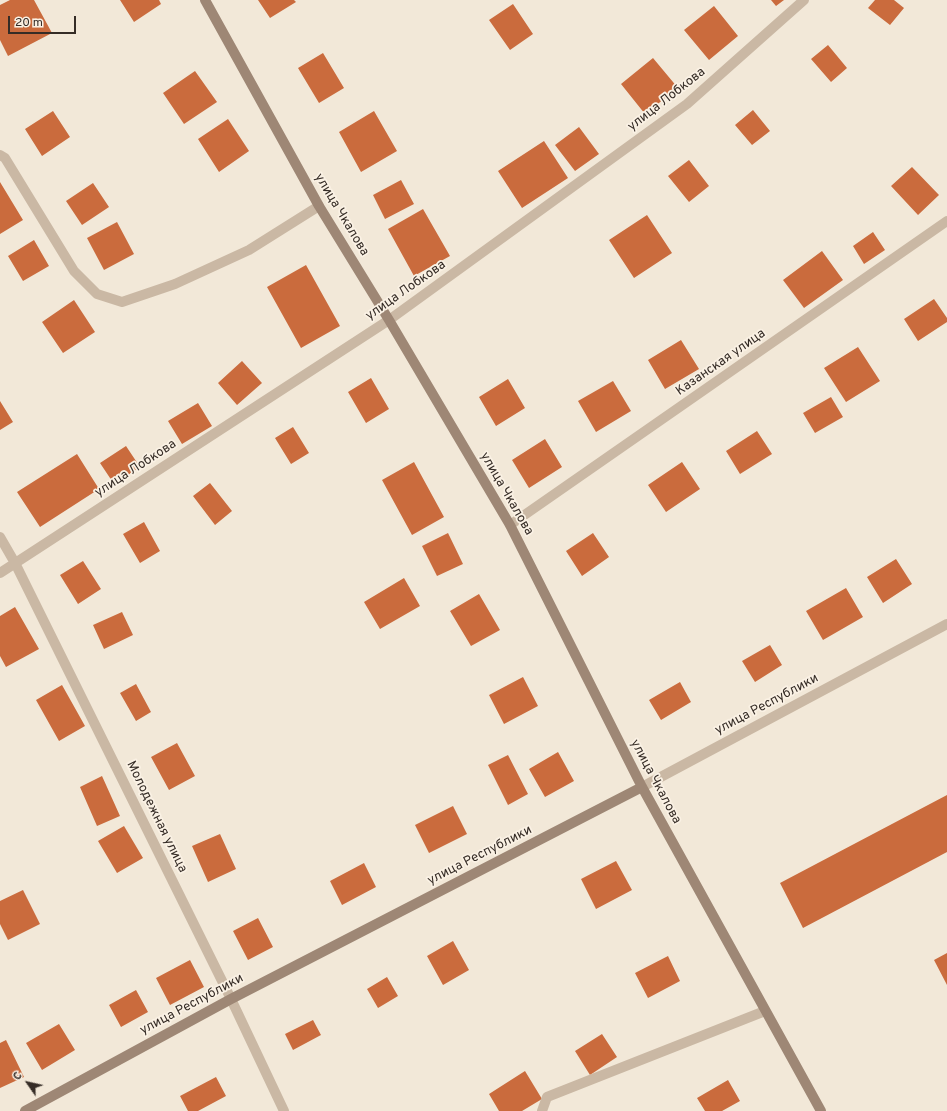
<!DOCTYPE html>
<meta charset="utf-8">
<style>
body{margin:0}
#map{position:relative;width:947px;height:1111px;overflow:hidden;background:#f2e8d8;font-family:Overpass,sans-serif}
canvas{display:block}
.north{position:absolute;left:8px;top:1063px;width:40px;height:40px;-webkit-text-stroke:3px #faf1e4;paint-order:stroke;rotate:304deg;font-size:11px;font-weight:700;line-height:16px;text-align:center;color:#352c26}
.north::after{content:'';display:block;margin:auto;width:14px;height:18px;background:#352c26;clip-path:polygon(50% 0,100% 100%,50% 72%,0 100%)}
.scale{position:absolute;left:8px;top:16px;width:68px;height:18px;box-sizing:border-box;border:2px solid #352c26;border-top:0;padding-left:5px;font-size:12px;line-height:14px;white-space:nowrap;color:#352c26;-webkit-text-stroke:3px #faf1e4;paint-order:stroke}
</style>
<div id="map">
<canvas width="947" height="1111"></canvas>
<div class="north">С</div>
<div class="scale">20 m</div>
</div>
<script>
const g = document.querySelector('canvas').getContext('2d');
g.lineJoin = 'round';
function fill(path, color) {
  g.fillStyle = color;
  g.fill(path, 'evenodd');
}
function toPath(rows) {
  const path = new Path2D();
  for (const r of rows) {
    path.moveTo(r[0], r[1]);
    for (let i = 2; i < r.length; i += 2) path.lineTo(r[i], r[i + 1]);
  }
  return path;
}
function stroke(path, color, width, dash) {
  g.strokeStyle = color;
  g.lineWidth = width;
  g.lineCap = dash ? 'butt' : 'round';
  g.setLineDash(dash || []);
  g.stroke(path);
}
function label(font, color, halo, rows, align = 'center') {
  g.font = font + ' Overpass,sans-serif';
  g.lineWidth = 3.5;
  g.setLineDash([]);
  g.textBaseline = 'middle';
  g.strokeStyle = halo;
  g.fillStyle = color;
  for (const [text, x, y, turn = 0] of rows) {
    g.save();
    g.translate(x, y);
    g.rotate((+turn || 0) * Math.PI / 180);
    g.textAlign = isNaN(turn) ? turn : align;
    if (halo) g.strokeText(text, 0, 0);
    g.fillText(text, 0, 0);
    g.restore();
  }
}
const building = toPath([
 [10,0,34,0,52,33,8,56,0,40,0,5],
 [120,0,159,0,161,4,134,22],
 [258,0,294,0,296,2,270,18],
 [771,0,784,0,776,6],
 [875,0,894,0,904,8,890,25,868,8],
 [513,4,533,34,510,50,489,20],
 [714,6,738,36,709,60,684,30],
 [828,45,847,68,831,82,811,59],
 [323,53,344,88,319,103,298,68],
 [653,58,678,88,645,114,621,84],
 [195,71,217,102,184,124,163,93],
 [753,110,770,131,752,145,735,125],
 [53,111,70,137,42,156,25,129],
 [374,111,397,151,361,172,339,132],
 [228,119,249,151,219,172,198,139],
 [579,127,599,154,575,171,555,145],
 [544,141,568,178,522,208,498,171],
 [689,160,709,186,689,202,668,176],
 [912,167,939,195,918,215,891,186],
 [401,180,414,204,385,219,373,195],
 [0,182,23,220,0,234],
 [93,183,109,207,82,225,66,201],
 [423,209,450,256,414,276,388,229],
 [647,215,672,253,634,278,609,240],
 [117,222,134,254,104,270,87,238],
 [873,232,885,250,864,264,853,246],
 [34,240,49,266,23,281,8,256],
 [822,251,843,280,804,308,783,280],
 [306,265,340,326,301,348,267,287],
 [934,299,947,318,947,322,918,341,904,319],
 [74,300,95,332,63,353,42,322],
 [681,340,699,369,665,389,648,360],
 [858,347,880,381,846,402,824,368],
 [242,361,262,383,237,405,218,383],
 [371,378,389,409,366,423,348,392],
 [508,379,525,408,496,426,479,397],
 [613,381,631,411,596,432,578,401],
 [831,397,843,417,815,433,803,413],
 [0,401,13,422,0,430],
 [198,403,212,426,182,444,168,421],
 [293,427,309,453,291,464,275,438],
 [757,431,772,454,740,474,726,451],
 [545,439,562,467,529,488,512,460],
 [126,446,140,467,114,484,100,463],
 [77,454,99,489,40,527,17,492],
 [414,462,444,517,412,535,382,480],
 [682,462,700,489,666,512,648,485],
 [210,483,232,511,215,525,193,496],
 [144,522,160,551,140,563,123,534],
 [448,533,463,564,437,576,422,546],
 [593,533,609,557,582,576,566,551],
 [896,559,912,584,883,603,867,577],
 [83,561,101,589,78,604,60,575],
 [404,578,420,606,380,629,364,602],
 [846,588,863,617,823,640,806,611],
 [479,594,500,630,471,646,450,611],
 [15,607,39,649,6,667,0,656,0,616],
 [122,612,133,635,104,649,93,625],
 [770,645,782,665,755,682,742,661],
 [523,677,538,706,504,724,489,695],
 [680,682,691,702,661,720,649,700],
 [136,684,151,712,136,721,120,693],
 [62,685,85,726,59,741,36,700],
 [177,743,195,776,169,790,151,757],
 [558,752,574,781,545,797,529,769],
 [508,755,528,794,508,805,488,765],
 [102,776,120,816,97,826,80,787],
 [947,795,947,852,803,928,780,883],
 [453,806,467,834,429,853,415,825],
 [124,826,143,858,117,873,98,841],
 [220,834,236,869,208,882,192,846],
 [616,861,632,890,596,909,581,879],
 [364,863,376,887,342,905,330,881],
 [23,890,40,924,8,940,0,924,0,901],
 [258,918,273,947,248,960,233,931],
 [453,941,469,970,443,985,427,956],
 [947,953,947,985,934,960],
 [668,956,680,981,648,998,635,973],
 [190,960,204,987,170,1005,156,978],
 [387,977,398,996,378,1008,367,989],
 [136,990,148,1012,121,1027,109,1005],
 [313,1020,321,1035,293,1050,285,1034],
 [59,1024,75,1050,42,1070,26,1043],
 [602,1034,617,1057,590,1075,575,1051],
 [6,1040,24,1077,0,1088,0,1043],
 [525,1071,542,1099,522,1111,499,1111,489,1094],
 [216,1077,226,1096,198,1111,188,1111,180,1096],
 [728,1080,740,1101,722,1111,705,1111,697,1098]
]);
const service = toPath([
 [0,155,5,158,74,271,97,294,122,302,175,284,249,250,319,206],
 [542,1111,547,1097,765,1011]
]);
const minor = toPath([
 [510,525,947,221],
 [0,537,15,563,231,999,284,1111],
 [0,573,389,320,687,104,804,0],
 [642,787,947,624]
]);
const secondary = toPath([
 [205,0,319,206,389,320,510,525,642,787,821,1111],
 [25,1111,231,999,642,787]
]);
const streetNames = [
 ["улица Лобкова",667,100,-38],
 ["улица Чкалова",341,215,59],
 ["улица Лобкова",406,291,-35],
 ["Казанская улица",721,363,-35],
 ["улица Лобкова",136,469,-33],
 ["улица Чкалова",506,494,60],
 ["улица Республики",767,705,-28],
 ["улица Чкалова",655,782,62],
 ["Молодежная улица",156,817,64],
 ["улица Республики",480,856,-27],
 ["улица Республики",192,1005,-28]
];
fill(building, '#ca6b3d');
stroke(service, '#cab8a4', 10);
stroke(minor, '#cab8a4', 10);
stroke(secondary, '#9e8775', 10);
label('13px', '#352c26', '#faf1e4', streetNames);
</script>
